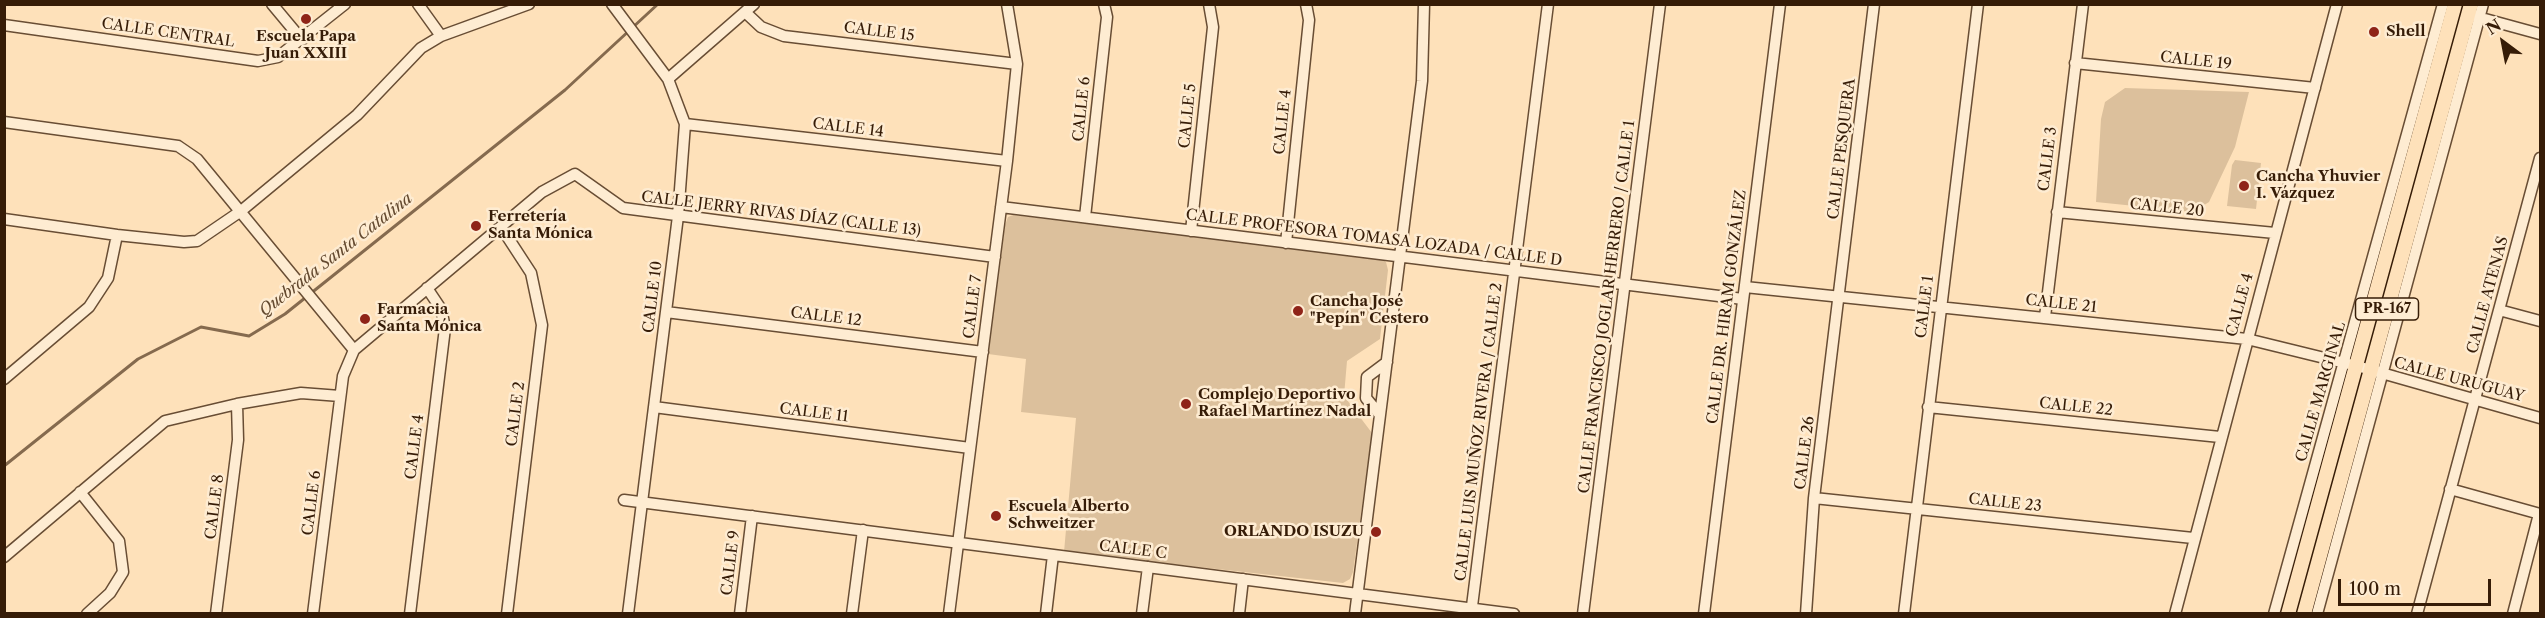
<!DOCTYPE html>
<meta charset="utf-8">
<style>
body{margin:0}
#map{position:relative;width:2545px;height:618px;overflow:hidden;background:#fee1ba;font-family:"Libre Caslon Text",serif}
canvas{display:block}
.frame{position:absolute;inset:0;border:6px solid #361c07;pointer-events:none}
.north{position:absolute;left:2473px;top:12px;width:60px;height:60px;-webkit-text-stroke:4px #feecd2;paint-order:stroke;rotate:328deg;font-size:16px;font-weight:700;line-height:24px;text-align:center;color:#361c07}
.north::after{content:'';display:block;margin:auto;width:21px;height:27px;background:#361c07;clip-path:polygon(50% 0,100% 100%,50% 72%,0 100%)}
.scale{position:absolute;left:2338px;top:579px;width:153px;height:27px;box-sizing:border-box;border:3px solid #361c07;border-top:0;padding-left:8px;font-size:18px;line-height:21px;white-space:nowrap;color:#361c07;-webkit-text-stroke:4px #feecd2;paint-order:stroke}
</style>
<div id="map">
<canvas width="2545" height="618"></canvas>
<div class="frame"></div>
<div class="north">N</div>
<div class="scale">100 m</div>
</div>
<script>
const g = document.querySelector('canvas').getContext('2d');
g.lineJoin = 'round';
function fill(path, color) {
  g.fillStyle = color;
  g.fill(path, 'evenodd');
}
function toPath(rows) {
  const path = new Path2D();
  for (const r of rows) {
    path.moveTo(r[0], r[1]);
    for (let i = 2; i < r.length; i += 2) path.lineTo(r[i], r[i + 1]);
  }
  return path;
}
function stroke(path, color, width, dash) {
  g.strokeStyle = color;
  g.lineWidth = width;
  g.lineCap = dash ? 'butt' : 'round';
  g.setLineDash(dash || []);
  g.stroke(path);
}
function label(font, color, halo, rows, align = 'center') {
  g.font = font + ' "Libre Caslon Text",serif';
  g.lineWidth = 5;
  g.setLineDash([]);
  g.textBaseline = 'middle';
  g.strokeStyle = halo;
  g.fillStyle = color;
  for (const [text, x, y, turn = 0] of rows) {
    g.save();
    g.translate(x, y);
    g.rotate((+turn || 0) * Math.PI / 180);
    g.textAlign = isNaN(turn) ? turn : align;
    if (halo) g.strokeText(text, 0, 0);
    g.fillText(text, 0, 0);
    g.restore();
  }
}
const green = toPath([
 [2125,88,2249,92,2235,147,2209,202,2193,212,2096,202,2101,119,2105,102],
 [2235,160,2261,163,2256,209,2227,206,2232,165],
 [1013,215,1382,259,1386,262,1388,270,1380,339,1347,361,1344,396,1372,433,1353,572,1350,579,1343,583,1064,552,1076,418,1021,412,1026,359,988,354,1005,225,1008,217]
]);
const stream = toPath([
 [4,466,138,359,201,327,249,336,285,314,565,90,658,4]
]);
const minor = toPath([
 [272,4,302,40],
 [418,4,441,36],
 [612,4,668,79,685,124,678,216,628,614],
 [745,12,761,27,784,36,1017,64],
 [2474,16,2540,34],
 [4,25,258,61,278,57,345,4],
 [2075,63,2315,88],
 [668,79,754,4],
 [4,122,178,146,197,159,354,350],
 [685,124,1007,161],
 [1001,207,1743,299],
 [2057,212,2275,233],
 [1085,217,1107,17,1104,4],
 [4,219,117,235,184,242,197,241,241,211,357,115,421,48,441,36,529,4],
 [501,227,531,273,542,325,507,614],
 [1191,231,1213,27,1209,4],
 [1286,243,1309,20,1306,4],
 [1745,287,2247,339,2357,366,2540,418],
 [2499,310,2540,321],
 [666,312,983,352],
 [2045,317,2083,4],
 [4,379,89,307,108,278,117,235],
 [654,407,970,448],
 [1928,407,2220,437],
 [1380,415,1366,398,1367,377,1387,362],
 [2450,489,2540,514],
 [80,492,119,541,123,572,110,593,87,614],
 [1814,498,2193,538],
 [624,500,1514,614],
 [4,557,165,421,237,404,301,393,340,396],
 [216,614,238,440,237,404],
 [313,614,343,376,354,350,542,192,575,174,623,208,995,257],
 [410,614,445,328,441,309,427,288],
 [740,614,752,516],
 [852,614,863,530],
 [949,614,1007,161,1017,64,1007,4],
 [1046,614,1053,555],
 [1142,614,1148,567],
 [1239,614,1243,579],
 [1355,614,1422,81,1424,4],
 [1471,614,1548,4],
 [1583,614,1660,4],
 [1704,614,1780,4],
 [1806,614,1814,498,1874,4],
 [1904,614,1978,4],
 [2175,614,2337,4],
 [2274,614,2443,4],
 [2317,614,2483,4],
 [2417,614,2540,158],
 [2513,614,2539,514]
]);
const major = toPath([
 [2288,614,2455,4],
 [2304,614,2471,4]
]);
const markers = [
 [306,19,6,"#8f2418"],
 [2374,32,6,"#8f2418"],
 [2244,186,6,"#8f2418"],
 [476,226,6,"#8f2418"],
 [1298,311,6,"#8f2418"],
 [365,319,6,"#8f2418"],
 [1186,404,6,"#8f2418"],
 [996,516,6,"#8f2418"],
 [1376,532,6,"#8f2418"]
];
const shields = [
 [2387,309,63]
];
const shieldNames = [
 ["PR-167",2387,309]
];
const streetNames = [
 ["CALLE 15",879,32,7],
 ["CALLE CENTRAL",168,33,8],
 ["CALLE 19",2196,61,6],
 ["CALLE 6",1082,109,-84],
 ["CALLE 5",1188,116,-84],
 ["CALLE 4",1283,122,-84],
 ["CALLE 14",848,128,7],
 ["CALLE PESQUERA",1842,149,-83],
 ["CALLE 3",2048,159,-83],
 ["CALLE 20",2167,208,6],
 ["CALLE JERRY RIVAS DÍAZ (CALLE 13)",781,214,7],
 ["CALLE PROFESORA TOMASA LOZADA / CALLE D",1374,238,7],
 ["CALLE ATENAS",2488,295,-75],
 ["CALLE 10",653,297,-83],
 ["CALLE 21",2061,304,6],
 ["CALLE 4",2240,305,-75],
 ["CALLE 7",973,307,-83],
 ["CALLE FRANCISCO JOGLAR HERRERO / CALLE 1",1607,307,-83],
 ["CALLE DR. HIRAM GONZÁLEZ",1727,307,-83],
 ["CALLE 1",1925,307,-83],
 ["CALLE 12",826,317,7],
 ["CALLE URUGUAY",2459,380,15],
 ["CALLE MARGINAL",2321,392,-74],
 ["CALLE 22",2076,407,6],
 ["CALLE 11",814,413,7],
 ["CALLE 2",516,414,-83],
 ["CALLE LUIS MUÑOZ RIVERA / CALLE 2",1479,432,-83],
 ["CALLE 4",415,447,-83],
 ["CALLE 26",1805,453,-83],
 ["CALLE 6",312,503,-83],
 ["CALLE 23",2005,503,6],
 ["CALLE 8",215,507,-83],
 ["CALLE C",1133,550,7],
 ["CALLE 9",731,563,-83]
];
const poiNames = [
 ["Shell",2386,32],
 ["Escuela Papa",306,37,"center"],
 ["Juan XXIII",306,54,"center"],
 ["Cancha Yhuvier",2256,177],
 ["I. Vázquez",2256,194],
 ["Ferretería",488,217],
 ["Santa Mónica",488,234],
 ["Cancha José",1310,302],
 ["\"Pepín\" Cestero",1310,319],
 ["Farmacia",377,310],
 ["Santa Mónica",377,327],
 ["Complejo Deportivo",1198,395],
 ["Rafael Martínez Nadal",1198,412],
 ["Escuela Alberto",1008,507],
 ["Schweitzer",1008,524],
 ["ORLANDO ISUZU",1364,532,"right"]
];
const waterNames = [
 ["Quebrada Santa Catalina",336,255,-38]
];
fill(green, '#dcc09c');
stroke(stream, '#856a4e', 3);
stroke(minor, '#684d34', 13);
stroke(major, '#361c07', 16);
stroke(minor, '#feecd2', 10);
stroke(major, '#fee1ba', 14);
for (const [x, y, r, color] of markers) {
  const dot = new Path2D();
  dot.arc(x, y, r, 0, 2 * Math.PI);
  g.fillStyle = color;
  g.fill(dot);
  stroke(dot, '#feecd2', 2);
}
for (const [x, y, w] of shields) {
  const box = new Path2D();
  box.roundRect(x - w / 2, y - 11, w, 22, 4.5);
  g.fillStyle = '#feecd2';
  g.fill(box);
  stroke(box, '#361c07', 1.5);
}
label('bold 14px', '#361c07', null, shieldNames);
label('15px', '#361c07', '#feecd2', streetNames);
label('bold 15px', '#361c07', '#feecd2', poiNames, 'left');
label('italic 16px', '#644a30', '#feecd2', waterNames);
</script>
